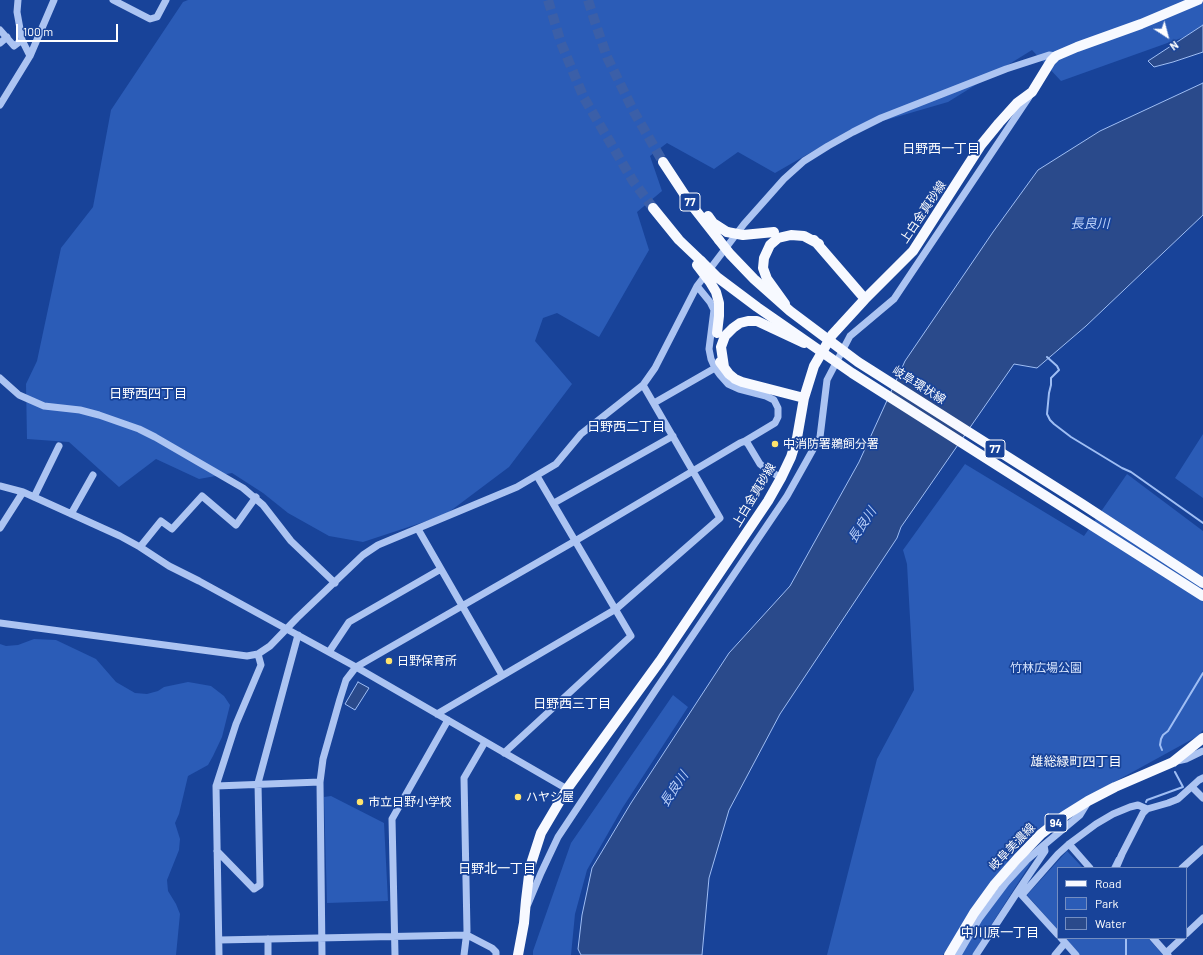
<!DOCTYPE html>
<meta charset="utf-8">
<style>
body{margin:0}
#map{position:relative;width:1203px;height:955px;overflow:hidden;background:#184399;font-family:Barlow,sans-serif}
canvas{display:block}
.legend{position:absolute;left:1057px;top:867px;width:130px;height:72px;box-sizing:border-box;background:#184399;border:1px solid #748ec2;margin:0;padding:5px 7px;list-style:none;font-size:12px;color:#fff}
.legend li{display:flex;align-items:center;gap:8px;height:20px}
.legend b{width:20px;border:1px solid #748ec2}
.north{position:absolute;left:1147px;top:16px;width:40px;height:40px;-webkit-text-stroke:3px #184399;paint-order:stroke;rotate:144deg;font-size:11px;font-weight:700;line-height:16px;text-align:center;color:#fff}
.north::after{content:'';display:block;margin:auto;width:14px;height:18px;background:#fff;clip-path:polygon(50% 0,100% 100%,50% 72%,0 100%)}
.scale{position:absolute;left:16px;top:24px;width:102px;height:18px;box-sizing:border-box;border:2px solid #fff;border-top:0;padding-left:5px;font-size:12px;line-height:14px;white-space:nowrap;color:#fff;-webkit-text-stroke:3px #184399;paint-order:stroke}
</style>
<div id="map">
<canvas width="1203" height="955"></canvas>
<ul class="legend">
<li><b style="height:5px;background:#f7f9ff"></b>Road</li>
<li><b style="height:11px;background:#2b5cb7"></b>Park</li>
<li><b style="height:11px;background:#2a4a8b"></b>Water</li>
</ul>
<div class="north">N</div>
<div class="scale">100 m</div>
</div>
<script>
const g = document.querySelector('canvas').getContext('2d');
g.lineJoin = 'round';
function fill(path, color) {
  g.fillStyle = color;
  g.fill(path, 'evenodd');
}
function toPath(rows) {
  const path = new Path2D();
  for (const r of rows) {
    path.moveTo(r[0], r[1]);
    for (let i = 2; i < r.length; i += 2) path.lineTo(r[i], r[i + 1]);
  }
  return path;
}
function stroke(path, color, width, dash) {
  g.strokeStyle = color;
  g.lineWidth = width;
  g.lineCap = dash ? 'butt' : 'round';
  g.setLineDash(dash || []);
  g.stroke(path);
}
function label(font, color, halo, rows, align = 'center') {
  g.font = font + ' Barlow,"Noto Sans JP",sans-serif';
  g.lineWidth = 3.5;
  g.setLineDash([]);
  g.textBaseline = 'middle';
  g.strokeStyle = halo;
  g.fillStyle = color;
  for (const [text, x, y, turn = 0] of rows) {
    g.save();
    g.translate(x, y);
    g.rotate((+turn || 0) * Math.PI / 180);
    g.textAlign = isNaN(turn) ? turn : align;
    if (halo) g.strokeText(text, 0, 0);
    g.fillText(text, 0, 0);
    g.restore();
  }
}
const green = toPath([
 [188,0,1203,0,1203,25,1187,36,1061,81,1032,50,948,102,848,131,775,173,738,152,714,169,667,143,650,156,662,191,637,212,649,250,599,337,557,313,543,318,535,341,572,384,509,467,445,515,363,542,329,536,288,513,263,493,232,473,199,479,156,459,119,487,69,442,27,439,26,384,37,361,61,248,93,207,111,110,183,2],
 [1203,434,1203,498,1175,478],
 [965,464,1084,536,1127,474,1203,531,1203,730,1198,736,1078,802,1028,836,973,907,943,955,827,955,877,759,914,690,907,564,903,550],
 [34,639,56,640,96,659,116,682,135,693,147,694,158,691,164,687,188,682,194,683,211,686,224,696,230,705,222,737,213,756,208,765,188,776,179,814,175,823,180,839,179,850,167,880,168,891,176,904,180,914,176,955,0,955,0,644,6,646,18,645],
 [673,695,688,707,623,807,587,870,575,914,571,955,533,955,533,951,571,843],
 [331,796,384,823,388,901,327,903,324,797],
 [1067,851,1083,868,1058,868,1058,930,1027,895],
 [1032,861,972,955,954,955,1010,872,1028,864],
 [1065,938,1148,938,1163,955,1080,955]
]);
const water = toPath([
 [1203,25,1203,52,1173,62,1154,67,1148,61,1203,25],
 [1203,83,1203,215,1086,326,1037,368,1014,364,901,527,897,538,780,714,729,810,709,878,702,955,581,955,578,949,582,915,592,868,631,803,729,653,790,586,859,462,905,361,993,232,1038,170,1100,131,1203,83],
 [358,682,369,688,355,710,345,704,358,682]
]);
const stream = toPath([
 [1047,357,1057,366,1059,370,1051,378,1051,385,1049,393,1047,414,1050,420,1054,424,1071,437,1122,468,1131,472,1203,523],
 [1162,750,1160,745,1161,739,1163,735,1168,731,1203,673],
 [1146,802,1147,800,1183,787,1175,772],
 [1112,868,1117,858],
 [1126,955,1126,938]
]);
const majorTunnel = toPath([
 [548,0,561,43,584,98,633,181,653,208],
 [588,0,594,19,607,57,634,112,663,162]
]);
const minor = toPath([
 [18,0,17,12,22,40,30,56],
 [113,0,150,19,157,17,166,0],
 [0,30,14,46,22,40],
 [0,43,7,37],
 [0,105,30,56,54,0],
 [697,286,744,224,784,179,804,161,828,146,853,132,881,118,1006,69,1049,55,1056,56],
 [0,378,19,395,44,406,80,410,99,415,139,429,155,437,243,488,263,505,291,541,335,583],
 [654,403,715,368],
 [0,486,23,492,120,536,140,547,169,566,199,581,356,667,567,789],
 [34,497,59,446],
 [554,503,673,436],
 [71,514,93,475],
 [0,528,23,492],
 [418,529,502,675],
 [140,547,161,521,172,529,202,496,236,525,256,497],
 [0,623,247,656,258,654,270,646,297,618,363,555,378,545,517,487,556,464,581,434,643,385,655,368,697,286,710,302,714,310,709,349,711,359,715,368,720,375,728,384,739,389,766,396,774,400,778,408,778,417,775,423,745,441],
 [329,652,349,622,441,569],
 [437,714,616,609,720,518,643,385],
 [504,753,631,636,537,476],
 [1177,761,1186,759,1203,751],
 [216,786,320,782],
 [1192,787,1203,798],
 [1069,844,1090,868],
 [217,851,254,889,260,885,258,783,298,635],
 [1116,868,1122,854,1143,813,1147,809,1168,803,1178,799,1199,780,1203,778],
 [1182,868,1203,849],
 [1022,895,1058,854,1069,844,1096,824,1113,814,1130,807,1138,805,1147,809],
 [528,904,541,873,558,837,655,691,787,496,820,437,827,380,850,336,894,299,1029,97],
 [1186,934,1203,918],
 [1058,935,1018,891,1045,851,1044,845,1080,815,1088,802],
 [1061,938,1076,955],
 [1153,938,1168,955],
 [268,939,268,955],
 [219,940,467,935,492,948,496,952,496,955],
 [1166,953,1182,938],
 [219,955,216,786,236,724,261,665,258,654],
 [322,955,320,782,323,759,340,699,346,680,356,667,575,541,740,443,745,441,748,444,760,464,765,468,781,478],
 [395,955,392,819,448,720],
 [464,955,467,931,464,778,485,742],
 [958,955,979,919,1006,883,1028,859,1044,845],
 [976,955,1018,891],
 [1055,955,1065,943]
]);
const major = toPath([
 [663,162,690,203,719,240],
 [653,208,679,240,701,261],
 [708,216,713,223,727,232],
 [814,240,865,299],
 [785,304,767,279,763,268,764,258,770,245,778,238,791,235,804,236,819,244],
 [720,362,729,374,735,379,742,382,804,398],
 [724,367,721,347,725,336,733,328,740,323,748,321,757,321,804,343],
 [518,955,524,923,526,900,530,867,541,833,567,789,660,661,768,501,781,478,791,457,797,438,804,398,814,366,832,335,865,299,913,251,981,145,999,123,1017,103,1032,92,1051,61,1056,56,1077,47,1141,24,1198,0],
 [949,955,974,913,995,884,1017,859,1041,834,1064,816,1088,801,1115,787,1173,762,1203,738]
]);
const majorBridge = toPath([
 [727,232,743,235,774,232],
 [719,240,730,254,754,279,790,311,858,362,1082,504,1203,583],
 [701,261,717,277,757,307,852,373,1203,596],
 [697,265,710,282,716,292,719,303,719,316,717,333]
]);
const markers = [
 [775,444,4,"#ffe46d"],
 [389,661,4,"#ffe46d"],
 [518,797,4,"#ffe46d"],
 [360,802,4,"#ffe46d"]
];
const shields = [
 [690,202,20],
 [995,449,20],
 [1056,823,22]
];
const shieldNames = [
 ["77",690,202],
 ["77",995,449],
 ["94",1056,823]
];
const streetNames = [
 ["上白金真砂線",923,212,-56],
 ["岐阜環状線",919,385,32],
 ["上白金真砂線",754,495,-59],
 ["岐阜美濃線",1012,847,-46]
];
const poiNames = [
 ["中消防署鵜飼分署",783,444],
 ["日野保育所",397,661],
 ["ハヤシ屋",526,797],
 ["市立日野小学校",368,802]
];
const parkNames = [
 ["竹林広場公園",1046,668]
];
const neighbourhoodNames = [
 ["日野西一丁目",941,149],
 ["日野西四丁目",148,394],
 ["日野西二丁目",626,427],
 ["日野西三丁目",572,704],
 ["雄総緑町四丁目",1076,762],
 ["日野北一丁目",497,869],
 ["中川原一丁目",1000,933]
];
const waterNames = [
 ["長良川",1090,224],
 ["長良川",862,525,-56],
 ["長良川",674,789,-56]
];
fill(green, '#2b5cb7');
fill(water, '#2a4a8b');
stroke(water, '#9fbef4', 1);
stroke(stream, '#9fbef4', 2);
stroke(majorTunnel, '#3b5fa8', 10, [10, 5]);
stroke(minor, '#acc4f2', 7);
stroke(major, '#f7f9ff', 10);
stroke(majorBridge, '#f7f9ff', 10);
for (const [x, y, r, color] of markers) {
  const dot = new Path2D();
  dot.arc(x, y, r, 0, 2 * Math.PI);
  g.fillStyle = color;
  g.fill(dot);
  stroke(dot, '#184399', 1.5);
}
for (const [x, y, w] of shields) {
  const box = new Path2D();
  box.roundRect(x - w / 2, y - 9, w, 18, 3);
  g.fillStyle = '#184399';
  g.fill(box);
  stroke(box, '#fff', 1);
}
label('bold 11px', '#fff', null, shieldNames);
label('12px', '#fff', '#184399', streetNames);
label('12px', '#fff', '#184399', poiNames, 'left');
label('12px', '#d4e2fc', '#184399', parkNames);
label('13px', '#fff', '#184399', neighbourhoodNames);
label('italic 13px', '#b9cff8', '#184399', waterNames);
</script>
